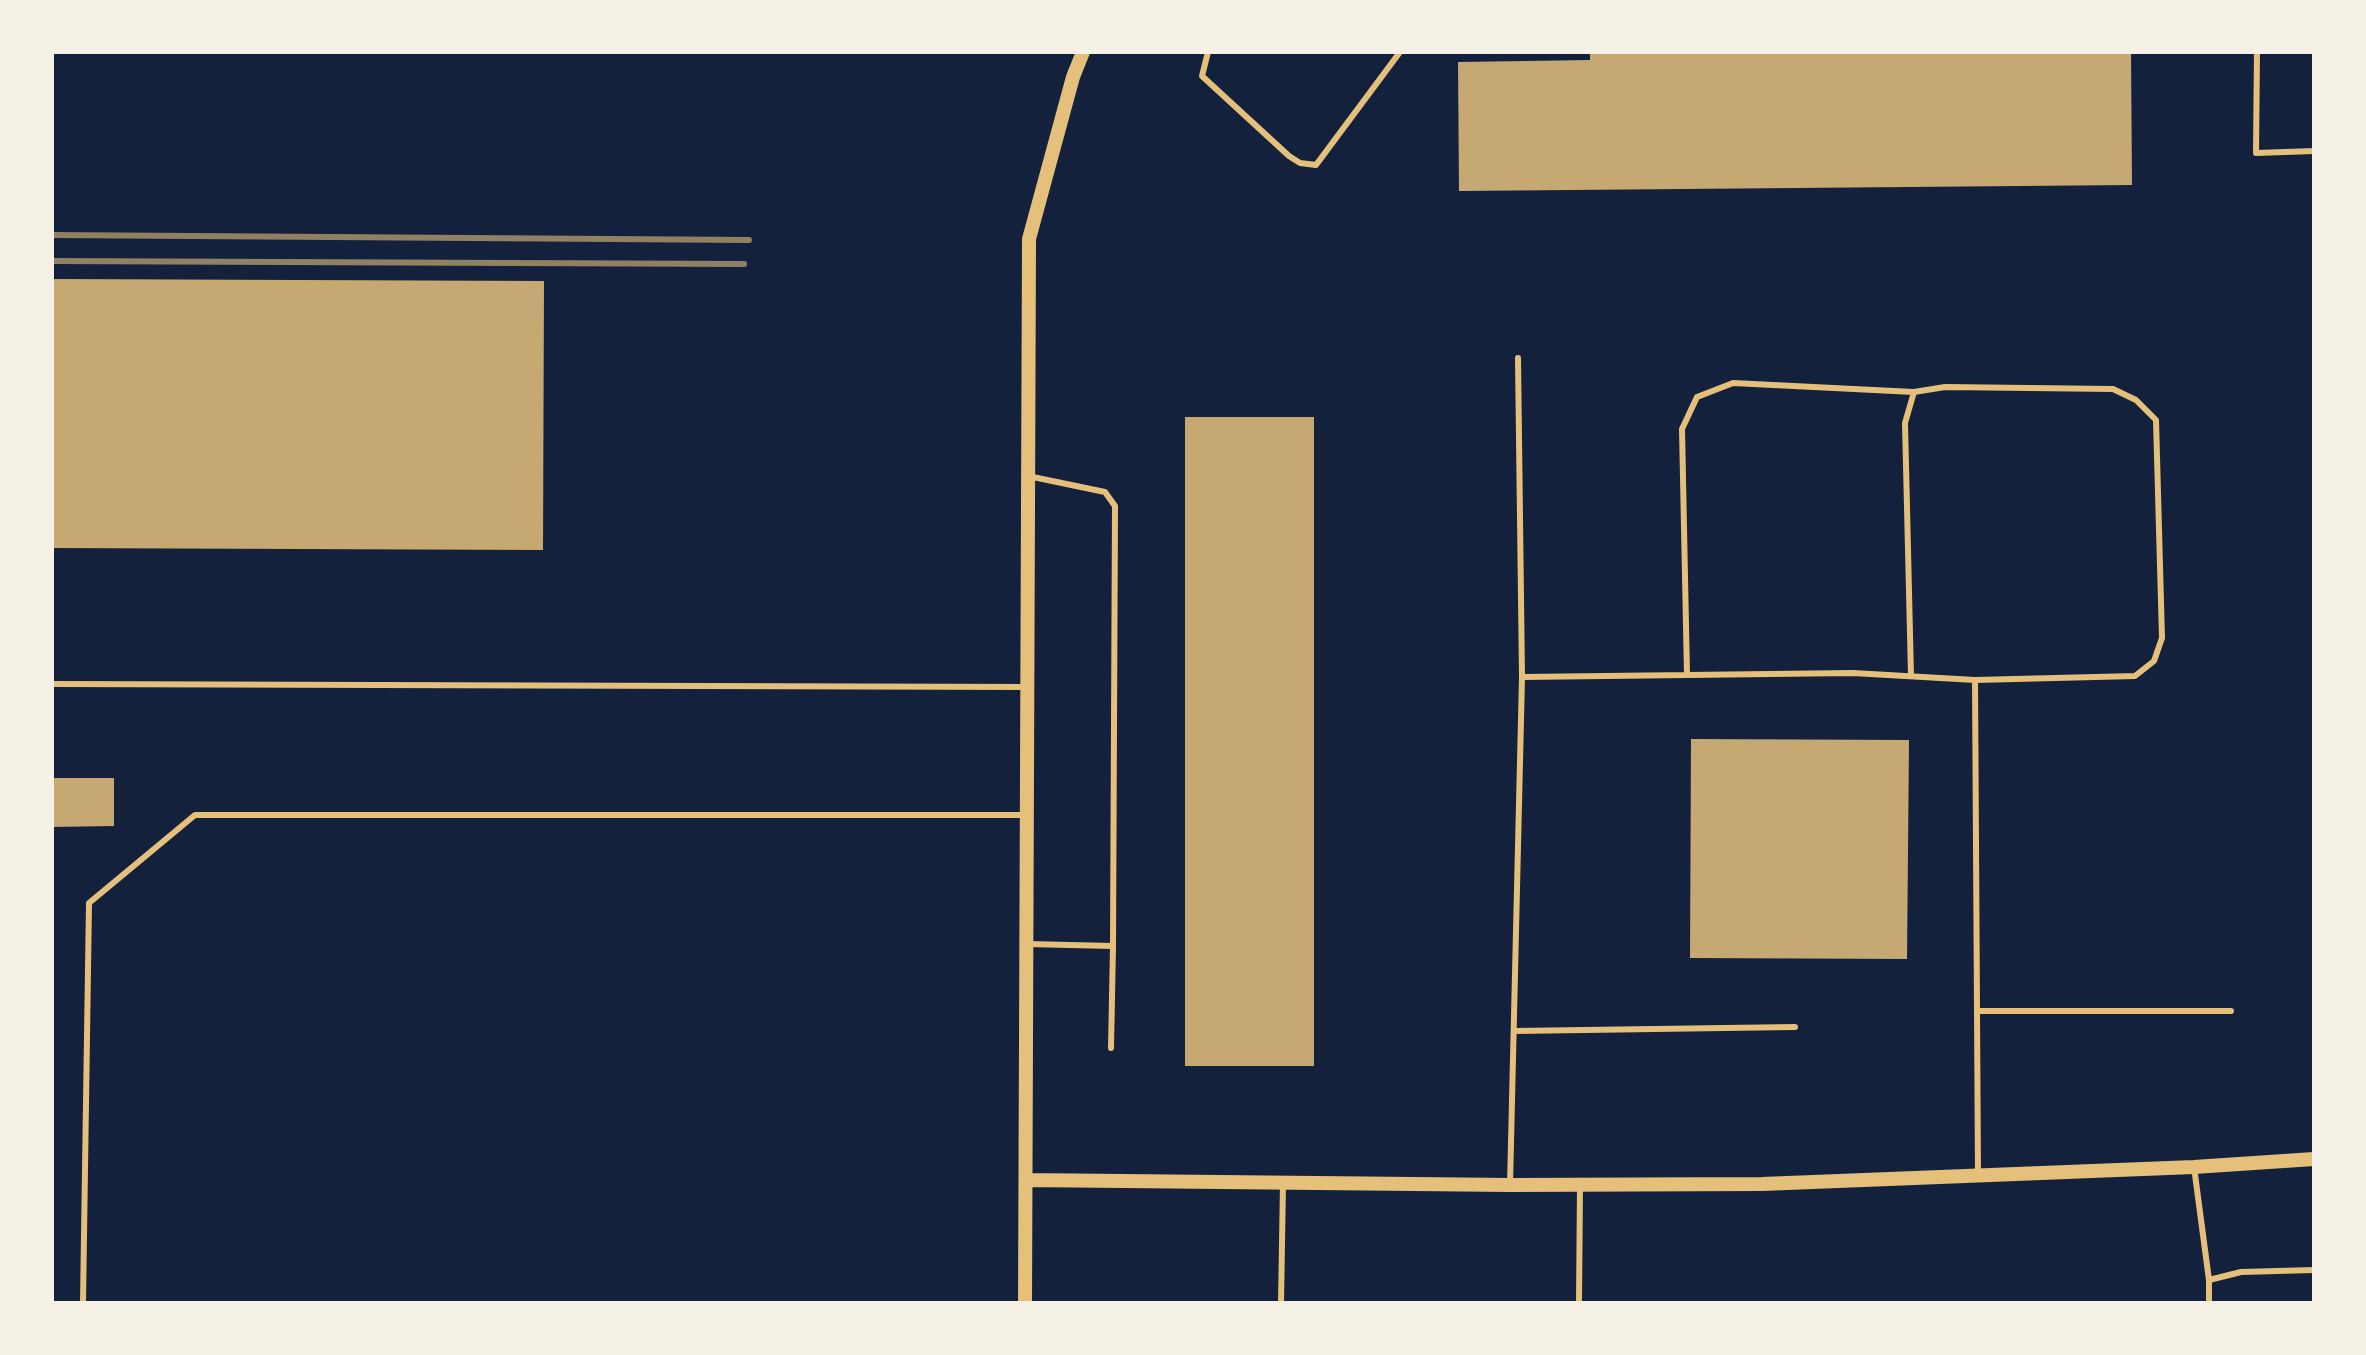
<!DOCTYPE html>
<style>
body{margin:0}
#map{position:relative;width:2366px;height:1355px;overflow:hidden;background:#14213d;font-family:"Times New Roman",serif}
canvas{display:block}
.frame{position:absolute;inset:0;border:54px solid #f6f1e7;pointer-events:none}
</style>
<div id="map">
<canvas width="2366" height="1355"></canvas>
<div class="frame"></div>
</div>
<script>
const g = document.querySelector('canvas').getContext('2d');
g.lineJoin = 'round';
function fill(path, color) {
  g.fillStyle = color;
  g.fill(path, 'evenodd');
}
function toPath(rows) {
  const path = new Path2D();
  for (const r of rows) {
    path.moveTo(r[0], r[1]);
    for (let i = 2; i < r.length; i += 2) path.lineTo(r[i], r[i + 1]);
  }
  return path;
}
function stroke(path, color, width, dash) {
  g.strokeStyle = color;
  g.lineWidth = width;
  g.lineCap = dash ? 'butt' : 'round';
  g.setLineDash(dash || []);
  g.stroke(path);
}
const building = toPath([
 [1590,52,2131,52,2132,185,1459,191,1458,62,1590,60],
 [52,279,544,281,543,550,52,548],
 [1185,417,1314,417,1314,1066,1185,1066],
 [1691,739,1909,740,1907,959,1690,958],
 [52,778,114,778,114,826,52,827]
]);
const service = toPath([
 [1208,52,1202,76,1289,156,1300,163,1316,165,1400,52],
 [2257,52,2256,153,2314,151],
 [1518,358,1522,677],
 [1028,476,1105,492,1115,506,1113,946],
 [1687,675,1682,429,1697,397,1733,383,1914,392],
 [1911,676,1905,423,1914,392,1945,387,2113,389,2136,400,2156,420,2162,638,2154,661,2135,676,1975,680],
 [52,684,1028,687],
 [1027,944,1113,946,1111,1048],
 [1977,1011,2231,1011],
 [1514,1031,1795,1027],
 [2194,1167,2209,1280,2241,1272,2314,1270],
 [1510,1185,1522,677,1853,673,1975,680,1978,1175],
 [2209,1280,2209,1303],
 [83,1303,89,903,195,815,1026,815],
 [1281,1303,1283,1183],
 [1579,1303,1580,1185]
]);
const tertiary = toPath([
 [1026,1180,1510,1185,1762,1184,2194,1167,2314,1159],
 [1025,1303,1029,239,1073,77,1083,52]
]);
const rail = toPath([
 [52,235,749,240],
 [52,261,744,264]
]);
fill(building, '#c6a872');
stroke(service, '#e5c07b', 6);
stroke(tertiary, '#e5c07b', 14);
stroke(rail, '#918062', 6);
</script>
